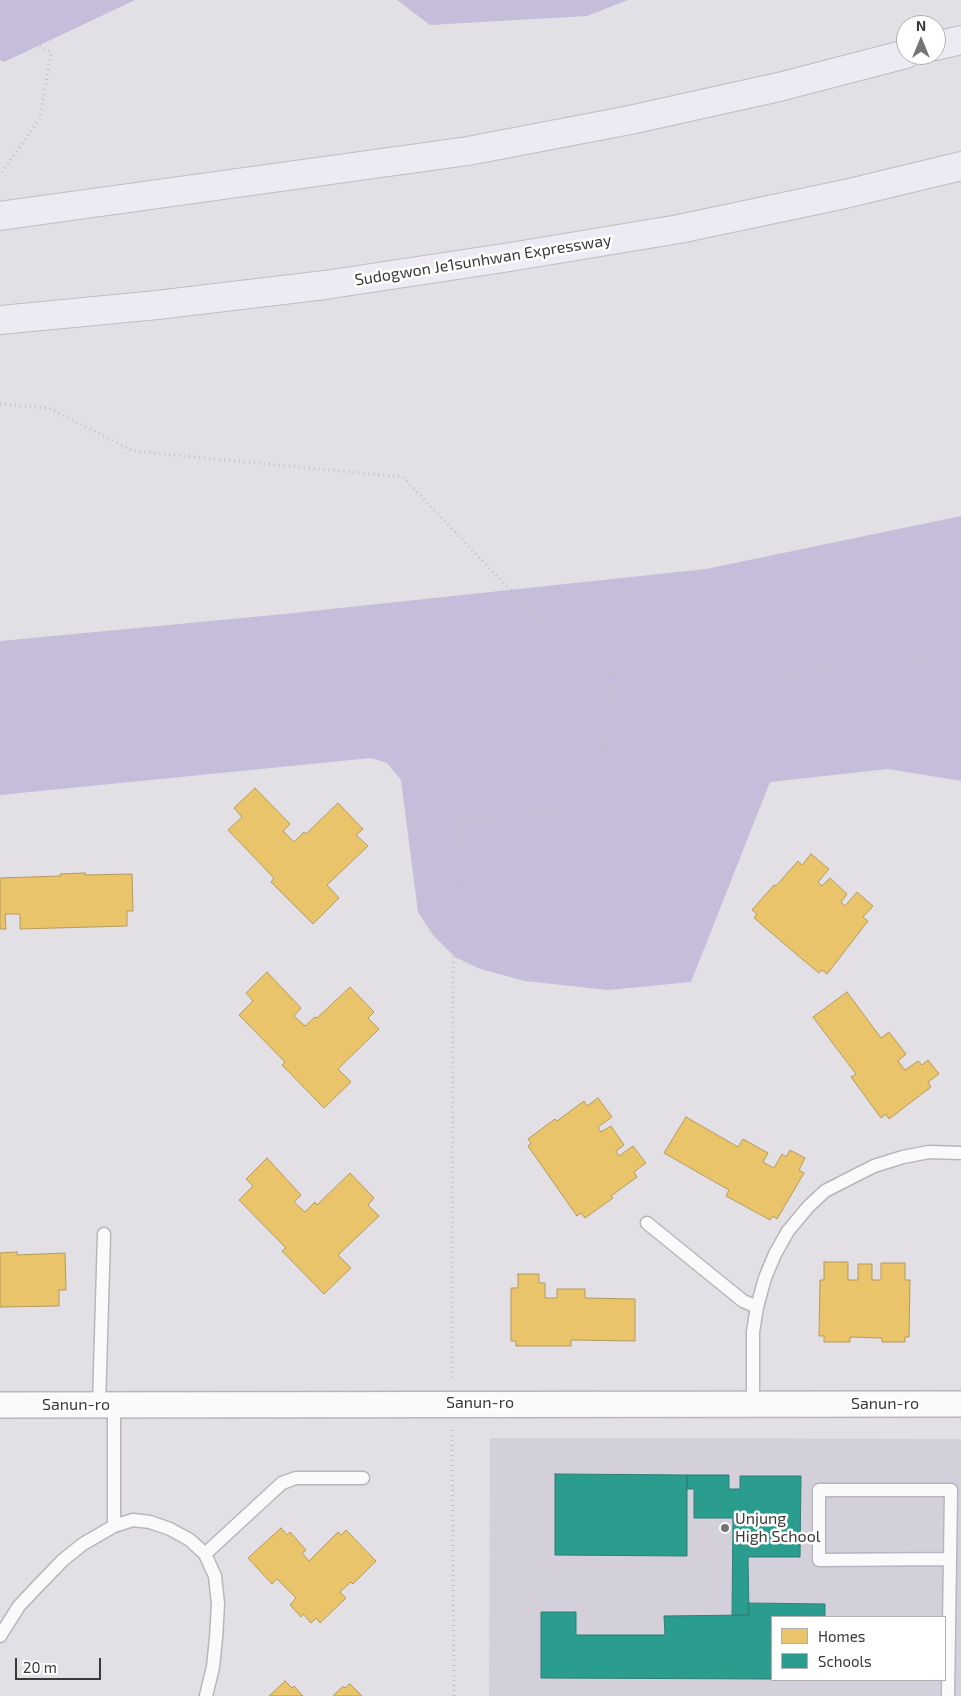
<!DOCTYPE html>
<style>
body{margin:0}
#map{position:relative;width:961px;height:1696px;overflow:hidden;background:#e2e0e5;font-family:"Exo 2",sans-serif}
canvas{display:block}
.legend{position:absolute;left:771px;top:1616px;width:175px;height:65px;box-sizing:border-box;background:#fff;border:1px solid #b0afb1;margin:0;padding:6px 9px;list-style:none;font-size:15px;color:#39383b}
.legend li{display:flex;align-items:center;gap:10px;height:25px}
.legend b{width:25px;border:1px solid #b0afb1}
.north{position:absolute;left:896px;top:15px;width:50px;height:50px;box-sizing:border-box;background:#fff;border:1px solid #b0afb1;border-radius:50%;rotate:0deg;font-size:14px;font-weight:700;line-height:20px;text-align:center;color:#39383b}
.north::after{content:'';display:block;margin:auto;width:18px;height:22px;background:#747376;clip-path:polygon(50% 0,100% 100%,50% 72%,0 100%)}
.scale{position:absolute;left:15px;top:1658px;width:86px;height:22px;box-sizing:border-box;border:2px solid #39383b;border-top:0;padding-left:6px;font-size:15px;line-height:18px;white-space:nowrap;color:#39383b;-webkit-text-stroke:4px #fff;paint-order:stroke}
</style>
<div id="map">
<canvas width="961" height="1696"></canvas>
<ul class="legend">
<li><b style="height:14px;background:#e9c46a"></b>Homes</li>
<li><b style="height:14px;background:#2a9d8f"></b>Schools</li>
</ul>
<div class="north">N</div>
<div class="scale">20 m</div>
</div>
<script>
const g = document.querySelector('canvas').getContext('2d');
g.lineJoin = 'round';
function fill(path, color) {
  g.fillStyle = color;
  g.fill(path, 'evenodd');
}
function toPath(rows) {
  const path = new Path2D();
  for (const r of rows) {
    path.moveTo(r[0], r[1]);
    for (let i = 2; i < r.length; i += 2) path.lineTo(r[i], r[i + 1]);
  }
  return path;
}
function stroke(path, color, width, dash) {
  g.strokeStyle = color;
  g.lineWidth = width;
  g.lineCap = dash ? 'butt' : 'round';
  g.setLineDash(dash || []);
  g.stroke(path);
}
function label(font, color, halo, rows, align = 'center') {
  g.font = font + ' "Exo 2",sans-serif';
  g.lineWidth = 5;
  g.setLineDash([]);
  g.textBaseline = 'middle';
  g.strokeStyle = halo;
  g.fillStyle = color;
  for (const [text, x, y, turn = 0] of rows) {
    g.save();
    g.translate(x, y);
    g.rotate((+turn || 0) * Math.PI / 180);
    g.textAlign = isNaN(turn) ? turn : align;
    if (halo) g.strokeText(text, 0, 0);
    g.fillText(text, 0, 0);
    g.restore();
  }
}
const built = toPath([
 [490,1438,961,1439,961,1696,489,1696],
 [772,1617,945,1617,945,1680,772,1680]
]);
const forest = toPath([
 [0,0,135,0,4,62,0,60],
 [397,0,628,0,587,16,430,25],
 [961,516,961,781,888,769,770,782,691,982,608,990,525,981,480,969,455,957,433,935,418,912,401,780,387,763,371,758,0,795,0,641,284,614,706,569]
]);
const homes = toPath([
 [255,788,290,824,283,831,294,842,304,832,306,834,338,803,363,829,356,835,368,846,327,885,339,898,313,924,271,882,274,878,228,830,242,817,234,808,255,788],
 [811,854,829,869,818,882,822,886,830,878,847,894,841,902,845,906,857,892,873,906,863,917,868,921,827,974,822,970,819,973,802,959,754,918,757,914,752,910,774,885,776,886,798,861,802,865,811,854],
 [85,873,85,875,132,874,133,911,127,911,127,926,20,929,20,914,5,914,6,929,0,929,0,878,61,876,60,874,85,873],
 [267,972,301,1008,294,1016,305,1026,315,1017,317,1018,350,987,374,1012,368,1018,379,1029,338,1069,351,1082,324,1108,282,1065,285,1062,239,1015,253,1001,246,993,267,972],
 [847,992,881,1038,889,1032,906,1054,898,1061,905,1070,918,1061,922,1065,928,1060,939,1074,928,1082,931,1087,889,1119,886,1114,881,1118,851,1077,856,1074,813,1017,847,992],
 [598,1098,612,1117,598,1127,601,1132,611,1126,624,1145,616,1151,619,1156,633,1146,646,1163,634,1172,637,1177,611,1196,613,1198,585,1218,581,1213,577,1216,528,1146,531,1143,528,1139,555,1119,557,1121,584,1101,587,1106,598,1098],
 [686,1117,738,1147,743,1139,768,1153,763,1162,774,1168,782,1154,786,1157,790,1150,805,1158,799,1170,804,1173,777,1219,773,1216,770,1220,726,1196,729,1190,664,1153,686,1117],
 [267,1158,301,1195,294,1202,305,1212,315,1202,317,1205,350,1173,374,1198,368,1205,379,1216,338,1255,351,1268,324,1294,282,1251,286,1248,239,1200,253,1186,246,1179,267,1158],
 [17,1252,17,1255,65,1253,66,1290,59,1290,59,1306,0,1307,0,1253,17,1252],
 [824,1262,848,1262,848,1280,858,1280,858,1264,872,1264,872,1280,881,1280,881,1263,905,1263,905,1280,910,1280,909,1337,905,1337,905,1342,882,1342,882,1338,850,1337,850,1342,824,1342,824,1336,819,1336,820,1280,824,1280,824,1262],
 [518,1274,539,1274,539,1283,545,1283,545,1298,557,1298,557,1289,585,1289,585,1298,635,1299,635,1341,571,1340,571,1346,516,1346,516,1341,511,1341,511,1288,518,1288,518,1274],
 [281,1528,287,1535,290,1532,306,1550,302,1553,309,1561,338,1532,341,1535,346,1530,376,1561,353,1584,351,1582,340,1592,346,1598,320,1623,316,1618,311,1623,303,1614,301,1617,290,1605,296,1598,277,1579,272,1584,248,1558,281,1528],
 [285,1681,292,1688,294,1686,303,1696,269,1696,285,1681],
 [350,1684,362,1696,333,1696,343,1686,345,1688,350,1684]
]);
const schools = toPath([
 [555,1474,687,1475,687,1556,555,1555,555,1474],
 [687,1475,729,1475,729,1489,740,1489,740,1476,801,1476,800,1557,748,1557,749,1615,732,1615,733,1518,694,1518,694,1489,687,1489,687,1475],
 [748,1603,825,1604,825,1617,772,1617,772,1679,541,1678,541,1612,576,1612,576,1635,665,1635,664,1616,749,1615,748,1603]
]);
const path = toPath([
 [0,25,51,52,40,118,0,175],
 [0,404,49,408,133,451,403,477,534,615,612,674,601,782,583,810,460,820,453,975,452,1379],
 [612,674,710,683,936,655,961,647],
 [452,1430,454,1696]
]);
const lane = toPath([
 [647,1223,743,1301,757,1307],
 [753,1404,753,1332,757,1307,765,1278,775,1254,788,1231,808,1207,825,1191,874,1166,903,1157,929,1152,961,1153],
 [99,1405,104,1234],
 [114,1405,114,1526],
 [205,1554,282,1483,296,1478,363,1478],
 [0,1636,19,1606,35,1589,63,1560,83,1544,114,1526,133,1520,150,1522,170,1529,190,1540,205,1554,215,1576,218,1604,216,1638,213,1667,206,1696],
 [948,1696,951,1490,819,1490,819,1560,950,1559]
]);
const street = toPath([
 [0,1405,961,1404]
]);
const highway = toPath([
 [936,46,961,40],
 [0,216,468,151,630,120,779,87,906,54],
 [0,320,157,305,325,285,510,257,679,229,845,194,961,166]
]);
const markers = [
 [725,1528,5,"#747376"]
];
const streetNames = [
 ["Sudogwon Je1sunhwan Expressway",483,260,-9],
 ["Sanun-ro",480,1403],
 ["Sanun-ro",885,1404],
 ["Sanun-ro",76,1405]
];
const poiNames = [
 ["Unjung",735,1519],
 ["High School",735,1537]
];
fill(built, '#d4d0db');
fill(forest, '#c5bdda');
fill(homes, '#e9c46a');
stroke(homes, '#b49a5c', 1);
fill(schools, '#2a9d8f');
stroke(schools, '#2e7f76', 1);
stroke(lane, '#b8b6ba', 15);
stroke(street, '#b8b6ba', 28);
stroke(highway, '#bebdbf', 30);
stroke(path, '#c2c1c2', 3, [1, 4]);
stroke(lane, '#fbfafb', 12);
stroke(street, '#fbfafb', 25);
stroke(highway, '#edeaf3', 28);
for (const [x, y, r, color] of markers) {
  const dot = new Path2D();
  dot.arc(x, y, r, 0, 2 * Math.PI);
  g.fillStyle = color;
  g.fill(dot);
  stroke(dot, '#fff', 2);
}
label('16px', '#39383b', '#fff', streetNames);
label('16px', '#39383b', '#fff', poiNames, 'left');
</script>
